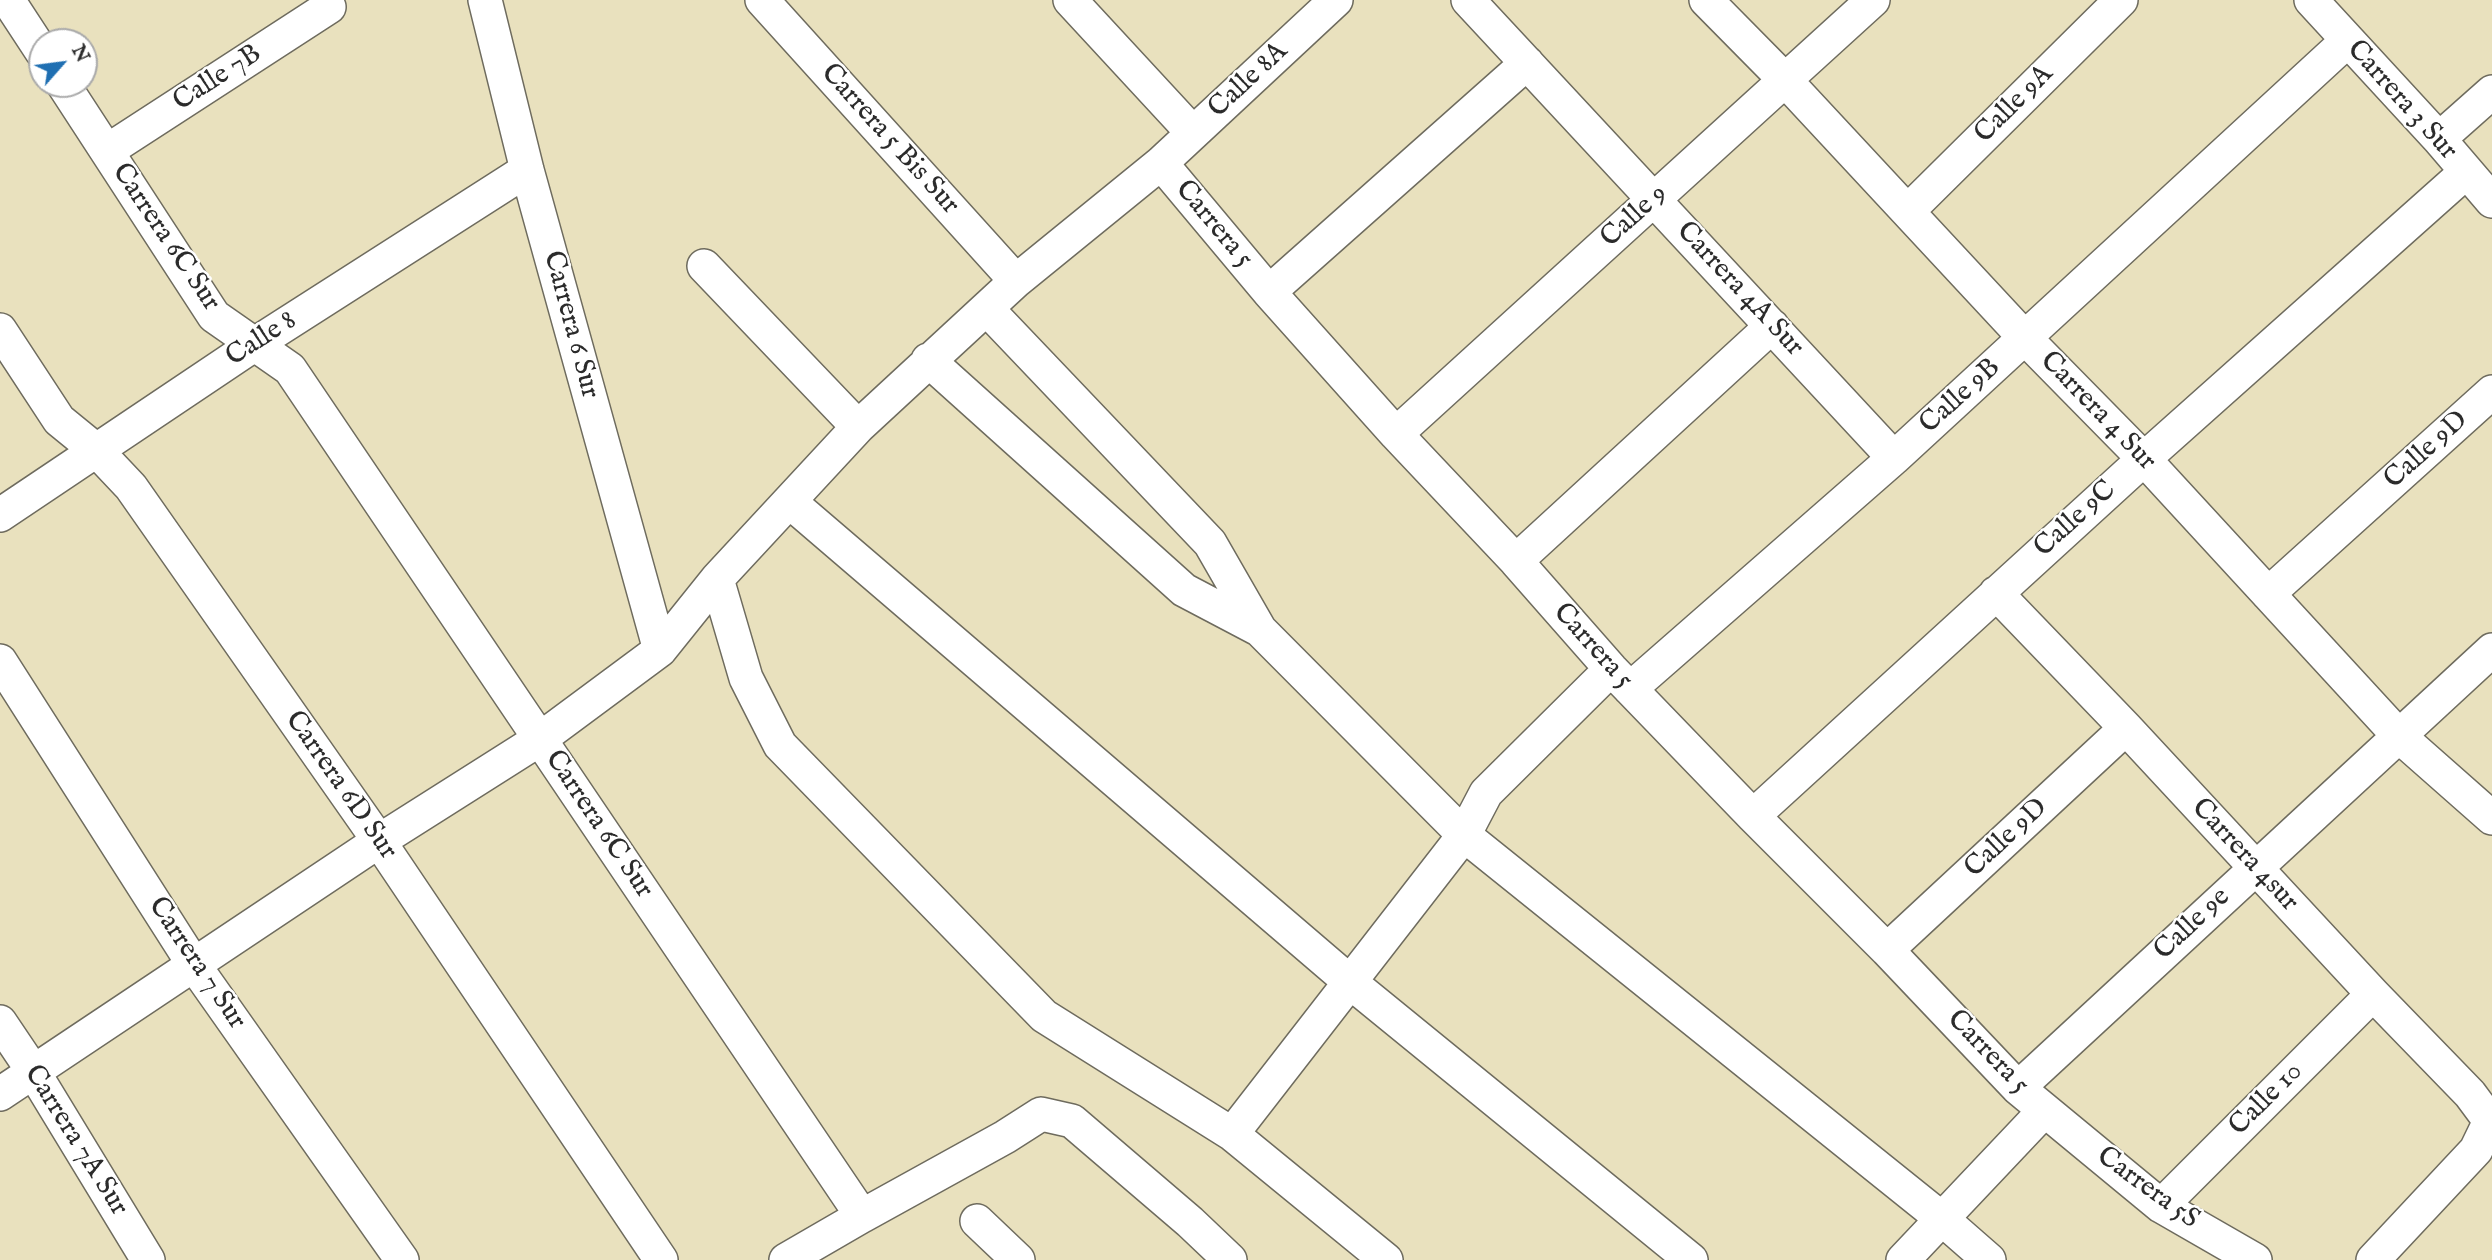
<!DOCTYPE html>
<style>
body{margin:0}
#map{position:relative;width:2492px;height:1260px;overflow:hidden;background:#e9e1be;font-family:"IM FELL English",serif}
canvas{display:block}
.north{position:absolute;left:28px;top:28px;width:70px;height:70px;box-sizing:border-box;background:#fff;border:2px solid #aaa;border-radius:50%;rotate:62deg;font-size:19px;font-weight:700;line-height:28px;text-align:center;color:#2b2b2b}
.north::after{content:'';display:block;margin:auto;width:24px;height:32px;background:#1f6fb2;clip-path:polygon(50% 0,100% 100%,50% 72%,0 100%)}
</style>
<div id="map">
<canvas width="2492" height="1260"></canvas>
<div class="north">N</div>
</div>
<script>
const g = document.querySelector('canvas').getContext('2d');
g.lineJoin = 'round';
function toPath(rows) {
  const path = new Path2D();
  for (const r of rows) {
    path.moveTo(r[0], r[1]);
    for (let i = 2; i < r.length; i += 2) path.lineTo(r[i], r[i + 1]);
  }
  return path;
}
function stroke(path, color, width, dash) {
  g.strokeStyle = color;
  g.lineWidth = width;
  g.lineCap = dash ? 'butt' : 'round';
  g.setLineDash(dash || []);
  g.stroke(path);
}
function label(font, color, halo, rows, align = 'center') {
  g.font = font + ' "IM FELL English",serif';
  g.lineWidth = 5;
  g.setLineDash([]);
  g.textBaseline = 'middle';
  g.strokeStyle = halo;
  g.fillStyle = color;
  for (const [text, x, y, turn = 0] of rows) {
    g.save();
    g.translate(x, y);
    g.rotate((+turn || 0) * Math.PI / 180);
    g.textAlign = isNaN(turn) ? turn : align;
    if (halo) g.strokeText(text, 0, 0);
    g.fillText(text, 0, 0);
    g.restore();
  }
}
const street = toPath([
 [8,0,42,52],
 [485,0,527,170,660,650],
 [762,0,1016,281],
 [1070,0,1193,133],
 [1468,0,1894,458],
 [1706,0,1785,80,2026,339,2144,459,2399,736,2492,818],
 [2311,0,2439,139,2492,201],
 [63,84,214,316,290,369,862,1216,1005,1137,1041,1114,1072,1121,1190,1222,1230,1260],
 [2439,139,2492,92],
 [107,151,329,7],
 [1161,163,1269,292,1396,434,1516,561,1611,669,1753,816,1887,950,2018,1088,2161,1206,2255,1260],
 [1908,211,2121,0],
 [704,266,858,427],
 [1269,292,1527,63],
 [987,309,1210,543,1260,630],
 [0,330,59,420,97,451,131,487,379,841,661,1260],
 [928,360,1184,590,1260,630,1464,835,1941,1218,1989,1260],
 [1396,434,1873,0],
 [790,502,1350,982,1691,1260],
 [0,515,255,344,527,170],
 [1516,561,1772,326],
 [717,579,746,678,780,745,1044,1016,1232,1134,1386,1260],
 [1996,593,2126,728,2373,994,2470,1094,2490,1121,2476,1150,2373,1260],
 [2268,594,2492,392],
 [0,661,194,965,402,1260],
 [1630,689,1894,458,2347,41],
 [1753,816,2144,459,2466,172],
 [1887,950,2126,728],
 [0,1022,33,1071,148,1260],
 [2018,1088,2492,650],
 [0,1094,379,841,540,739,660,650,717,579,858,427,1016,281,1161,163,1336,0],
 [1232,1134,1464,835,1486,793,1611,669],
 [2161,1206,2373,994],
 [977,1221,1018,1260],
 [786,1260,862,1216],
 [1903,1260,2044,1111]
]);
const streetNames = [
 ["Calle 7B",218,79,-33],
 ["Calle 8A",1249,81,-43],
 ["Carrera 3 Sur",2401,101,48],
 ["Calle 9A",2015,105,-45],
 ["Carrera 5 Bis Sur",889,140,48],
 ["Calle 9",1635,217,-42],
 ["Carrera 5",1213,225,50],
 ["Carrera 6C Sur",165,238,56],
 ["Carrera 4A Sur",1739,290,47],
 ["Carrera 6 Sur",570,325,75],
 ["Calle 8",262,340,-33],
 ["Calle 9B",1961,397,-42],
 ["Carrera 4 Sur",2097,412,46],
 ["Calle 9D",2427,451,-42],
 ["Calle 9C",2076,520,-42],
 ["Carrera 5",1592,647,48],
 ["Carrera 6D Sur",340,786,55],
 ["Carrera 6C Sur",598,825,56],
 ["Calle 9D",2007,839,-43],
 ["Carrera 4sur",2244,856,47],
 ["Calle 9e",2193,925,-43],
 ["Carrera 7 Sur",196,964,56],
 ["Carrera 5",1987,1053,46],
 ["Calle 10",2267,1100,-45],
 ["Carrera 7A Sur",75,1141,58],
 ["Carrera 5S",2147,1189,36]
];
stroke(street, '#6e6b5e', 36);
stroke(street, '#fff', 33);
label('28px', '#2b2b2b', '#fff', streetNames);
</script>
